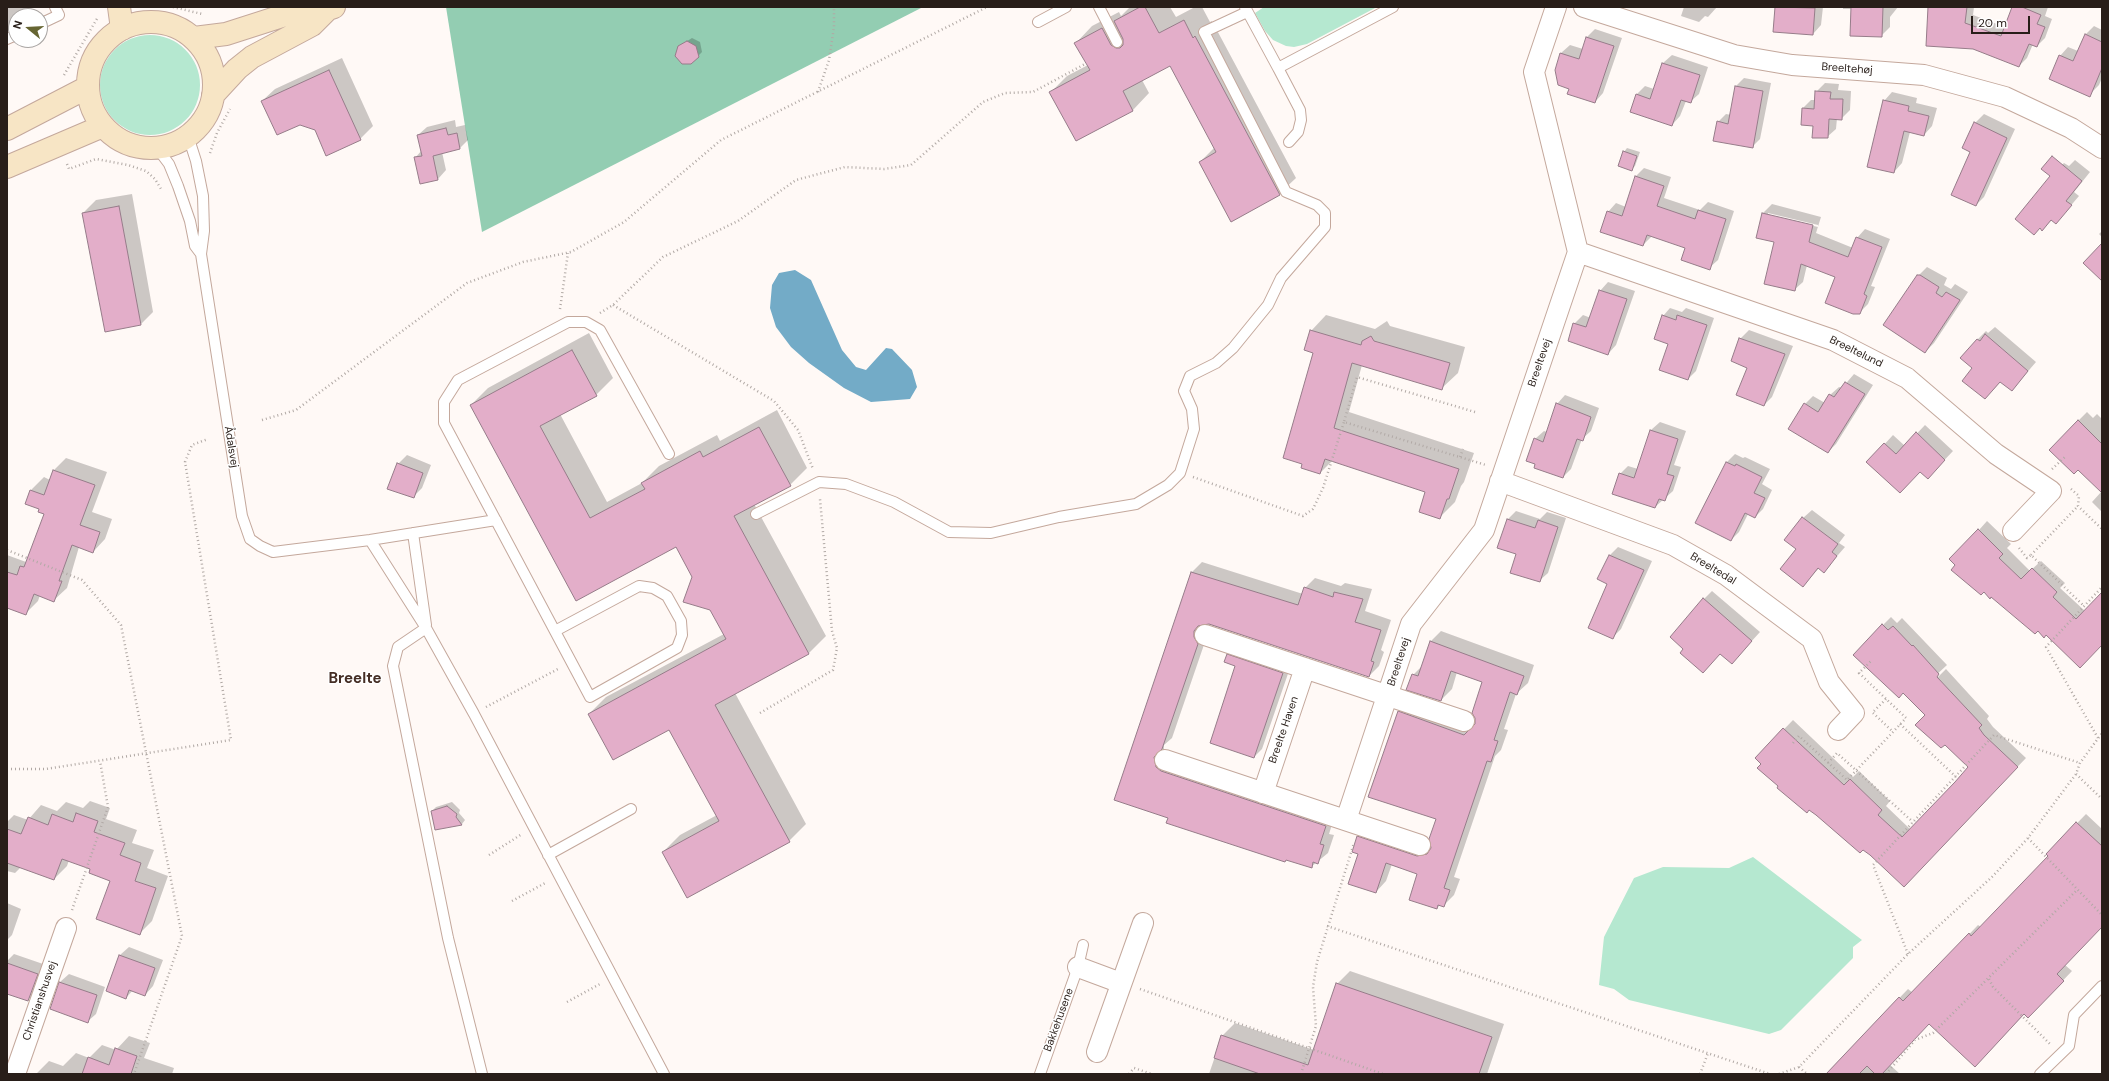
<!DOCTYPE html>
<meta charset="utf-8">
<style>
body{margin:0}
#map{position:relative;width:2109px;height:1081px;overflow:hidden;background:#fff9f6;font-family:"DM Sans",sans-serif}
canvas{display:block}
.frame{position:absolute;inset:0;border:8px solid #281e19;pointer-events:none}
.north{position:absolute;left:8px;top:8px;width:40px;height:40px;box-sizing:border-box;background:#fff;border:1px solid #a9a5a3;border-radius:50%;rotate:288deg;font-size:11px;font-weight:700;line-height:16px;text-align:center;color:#281e19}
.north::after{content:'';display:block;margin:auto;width:14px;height:18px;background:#666532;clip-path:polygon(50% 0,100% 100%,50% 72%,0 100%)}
.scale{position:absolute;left:1971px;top:16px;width:59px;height:18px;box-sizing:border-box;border:2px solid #281e19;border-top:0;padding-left:5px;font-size:12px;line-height:14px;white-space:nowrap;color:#281e19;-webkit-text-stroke:3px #fff;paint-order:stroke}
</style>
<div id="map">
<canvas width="2109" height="1081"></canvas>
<div class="frame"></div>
<div class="north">N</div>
<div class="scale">20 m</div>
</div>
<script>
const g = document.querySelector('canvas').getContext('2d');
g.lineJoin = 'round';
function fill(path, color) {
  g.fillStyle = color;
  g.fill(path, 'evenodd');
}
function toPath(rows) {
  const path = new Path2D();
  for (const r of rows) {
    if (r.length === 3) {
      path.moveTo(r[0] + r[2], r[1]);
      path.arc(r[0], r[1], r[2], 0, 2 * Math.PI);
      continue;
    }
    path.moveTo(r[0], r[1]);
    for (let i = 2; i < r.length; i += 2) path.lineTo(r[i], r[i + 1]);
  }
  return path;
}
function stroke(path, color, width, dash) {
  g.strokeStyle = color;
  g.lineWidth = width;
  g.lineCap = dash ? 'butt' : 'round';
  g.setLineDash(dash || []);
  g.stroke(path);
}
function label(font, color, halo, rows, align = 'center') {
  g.font = font + ' "DM Sans",sans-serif';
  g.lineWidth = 3;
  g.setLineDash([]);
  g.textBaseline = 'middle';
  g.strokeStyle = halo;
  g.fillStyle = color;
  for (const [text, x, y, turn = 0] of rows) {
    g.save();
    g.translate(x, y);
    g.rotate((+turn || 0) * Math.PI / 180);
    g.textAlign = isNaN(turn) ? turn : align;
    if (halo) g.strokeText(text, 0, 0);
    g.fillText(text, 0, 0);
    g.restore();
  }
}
const green = toPath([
 [1264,7,1377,7,1307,44,1294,47,1286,46,1273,40,1265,31,1255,13],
 [150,85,50],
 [1753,857,1862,940,1853,947,1853,958,1781,1030,1769,1034,1629,1000,1614,989,1599,985,1604,937,1634,878,1663,867,1729,868]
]);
const forest = toPath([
 [446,7,923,7,482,232]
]);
const water = toPath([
 [795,270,811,280,842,350,856,367,866,370,886,348,892,349,912,370,917,387,910,399,871,402,844,388,809,363,791,347,776,327,770,308,772,285,779,273]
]);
const shadow = toPath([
 [7,7,28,7,21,16,16,16,16,21,7,29],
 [1130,7,1170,7,1176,17,1195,7,1202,7,1210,22,1212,21,1296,178,1279,194,1200,162,1215,147,1170,64,1142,80,1149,93,1133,110,1077,140,1051,92,1067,76,1088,65,1076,43,1092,26,1119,12,1121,16],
 [1684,7,1717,7,1708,17,1705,16,1699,22,1681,16],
 [1776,7,1823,7,1821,25,1813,34,1774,31],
 [1843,7,1898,7,1890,17,1890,27,1881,36,1852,9,1843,9],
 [1929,7,1974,7,1973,15,2005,27,2013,7,2048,7,2045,16,2052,19,2045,38,2037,46,2033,44,2027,58,2019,66],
 [2094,26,2102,30,2102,78,2099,85,2090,94,2060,56,2068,47,2078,51,2085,35],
 [1595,29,1622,38,1603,93,1595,102,1570,88,1556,71,1561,53,1570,45,1583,49,1587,37],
 [692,38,700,42,702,52,691,63,678,47],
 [1672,55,1708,67,1699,94,1690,102,1686,101,1680,116,1672,125,1637,94,1645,86,1654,89,1663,63],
 [342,58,373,126,360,139,315,130,262,101,275,89],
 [1744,78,1771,83,1760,139,1752,147,1718,122,1726,114,1731,115,1736,86],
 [1825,83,1839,84,1838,90,1851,91,1850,110,1841,119,1837,118,1836,129,1827,137,1814,125,1803,108,1811,100,1816,100,1816,92],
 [1892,92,1917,98,1916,103,1937,108,1932,126,1924,135,1910,132,1902,163,1894,172,1884,101],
 [1984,114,2015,129,1984,197,1976,205,1972,151,1975,123],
 [455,120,456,127,465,125,468,140,460,148,442,152,446,170,438,179,421,183,415,158,422,150,418,135,427,127],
 [1627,148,1640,152,1635,166,1631,170,1624,152],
 [2075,160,2090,172,2074,192,2079,196,2056,223,2052,220,2042,229,2040,228,2055,171,2064,163,2069,166],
 [1644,168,1671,177,1664,198,1700,210,1708,202,1734,211,1718,260,1709,268,1687,247,1652,236,1643,245,1608,212,1616,203,1626,207,1636,176],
 [132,194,153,312,141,324,83,213,96,200],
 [1772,204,1821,217,1816,233,1853,248,1857,238,1865,229,1890,239,1871,286,1875,287,1868,304,1859,313,1837,277,1807,265,1803,282,1794,290,1775,241,1757,237,1763,213],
 [1768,213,1818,225,1818,227,1768,215],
 [2102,231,2102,237,2099,234],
 [1927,267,1947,278,1944,285,1951,289,1955,284,1968,292,1934,343,1925,352,1918,276],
 [1608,282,1635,291,1616,345,1608,354,1574,324,1583,315,1591,318,1600,291],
 [1670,308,1682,312,1686,308,1714,318,1696,371,1688,379,1669,343,1663,316],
 [1326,315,1375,329,1387,321,1390,326,1465,347,1458,373,1442,388,1362,365,1349,412,1474,453,1464,482,1461,486,1455,502,1440,517,1427,491,1333,460,1320,473,1314,352,1311,331],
 [1995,327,2036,362,2012,390,2001,381,1985,398,1974,368,1977,340,1986,331,1988,333],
 [1749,330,1793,346,1772,397,1764,405,1749,367,1740,339],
 [589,333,613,378,596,395,560,414,607,502,642,483,659,466,717,435,720,441,777,410,807,468,790,485,754,504,826,636,809,653,735,693,806,824,789,841,663,852,680,835,717,815,669,728,589,714,606,697,724,634,676,546,576,600,471,405,488,388],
 [1854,374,1873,385,1836,444,1828,452,1805,404,1813,396,1825,403,1830,395,1839,387,1842,388],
 [1565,395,1599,408,1591,431,1582,439,1571,469,1563,477,1535,439,1544,431,1547,432,1557,404],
 [2087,412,2093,418,2097,414,2102,419,2102,512,2092,502,2102,491,2078,421],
 [1660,422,1686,431,1674,465,1681,467,1673,491,1655,507,1620,474,1628,466,1638,469,1651,430],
 [1925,425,1953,451,1936,469,1920,471,1868,462,1893,435,1905,446],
 [1735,454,1743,458,1745,457,1770,469,1762,484,1772,490,1763,509,1755,517,1748,514,1739,532,1731,540,1727,462],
 [407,455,431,465,422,488,413,497,398,464],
 [66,458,107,472,92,512,112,519,105,539,93,552,79,547,67,588,54,600,40,595,38,601,25,614,7,608,7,555,26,562,46,514,40,508,26,503,31,490,44,477,50,480,53,471],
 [1812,510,1845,535,1839,543,1845,547,1824,571,1819,568,1803,586,1797,549,1803,518],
 [1516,511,1540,519,1547,512,1566,518,1548,573,1539,581,1518,553,1507,520],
 [1987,521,2011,544,2007,548,2030,571,2041,561,2065,583,2060,588,2085,611,2102,593,2102,644,2046,634,1979,530],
 [1618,547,1652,561,1621,629,1612,638,1609,556],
 [1202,562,1303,594,1305,588,1315,578,1341,586,1345,583,1372,589,1365,611,1391,620,1381,650,1384,652,1379,666,1369,676,1204,623,1204,627,1208,633,1172,738,1164,745,1164,752,1335,815,1329,834,1334,835,1328,853,1311,867,1115,799,1192,572],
 [1712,591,1760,632,1740,654,1685,648,1704,599],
 [1891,617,1897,623,1902,618,1947,665,1932,679,1934,681,1946,669,1989,716,1987,719,1993,727,2026,758,1912,877,1871,854,1756,758,1793,720,1853,777,1859,771,1890,801,1886,806,1910,829,1970,767,1926,715,1883,625],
 [1441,631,1534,665,1528,683,1516,694,1504,729,1508,730,1501,750,1495,756,1454,877,1460,879,1454,895,1443,906,1440,905,1437,908,1419,873,1392,864,1386,881,1376,892,1359,853,1358,837,1369,826,1428,846,1431,845,1437,818,1399,712,1410,701,1476,725,1484,682,1457,672,1452,689,1441,700,1413,675,1423,665,1431,641],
 [1236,647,1291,665,1262,749,1254,757,1236,665,1228,655],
 [90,801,110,808,106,819,137,830,132,843,154,850,147,868,168,876,152,921,139,934,111,880,92,868,69,860,67,866,54,879,21,867,15,873,7,871,7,822,14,815,28,820,41,805,57,811,66,802,83,808],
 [452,802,460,810,459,813,465,820,462,824,436,829,432,811,436,807],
 [2086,814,2102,829,2102,926,2065,965,2072,971,2037,1008,2025,1013,1984,1057,1929,1022,1890,1065,1900,1074,1826,1074,1908,989,1913,993,1978,925,1981,927,2049,856,2047,854],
 [7,903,21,909,12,935,7,940],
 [129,947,163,960,153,986,145,995,133,990,126,998,107,991,120,955],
 [14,954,46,965,36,992,28,1000,7,993,7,961],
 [1350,971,1504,1024,1487,1074,1209,1074,1222,1036,1235,1023,1314,1050,1337,984],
 [69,974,105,987,96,1014,87,1022,60,982],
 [129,1036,150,1043,144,1058,174,1068,172,1074,36,1074,49,1061,63,1066,76,1053,89,1058,102,1045,116,1050]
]);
const building = toPath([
 [1140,7,1145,7,1159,33,1184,20,1193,38,1195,36,1280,195,1231,222,1199,162,1216,152,1170,66,1123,91,1133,111,1076,141,1049,92,1090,70,1074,43,1102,28,1111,45,1116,48,1120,48,1123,45,1123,39,1114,21,1140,7],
 [1775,7,1815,8,1813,35,1773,32,1775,7],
 [1851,7,1883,7,1882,37,1850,36,1851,7],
 [1928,7,1967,7,1965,23,2001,36,2012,7,2022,7,2041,15,2037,24,2045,27,2037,47,2029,44,2019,67,1973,49,1926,46,1928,7],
 [2085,34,2102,42,2102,68,2090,97,2049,79,2059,55,2073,61,2085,34],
 [1586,37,1614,46,1595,103,1567,94,1569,89,1558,85,1555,70,1560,53,1579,59,1586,37],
 [687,41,696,46,699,57,691,64,682,64,675,56,678,46,687,41],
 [1662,63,1700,75,1691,103,1681,100,1672,126,1630,112,1636,94,1650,99,1662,63],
 [329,70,361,140,326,156,315,130,300,125,277,135,261,101,329,70],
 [1735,86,1763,91,1753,148,1713,141,1717,121,1728,124,1735,86],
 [1815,91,1831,92,1830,99,1843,99,1842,120,1829,119,1828,138,1812,138,1813,126,1801,125,1802,108,1814,109,1815,91],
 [1883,100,1909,106,1908,111,1929,116,1924,136,1904,131,1894,173,1867,167,1883,100],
 [1974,122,2007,138,1976,206,1951,195,1970,152,1962,148,1974,122],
 [446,128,448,135,457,133,460,149,433,156,438,180,420,184,414,157,422,156,417,135,446,128],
 [1623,151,1637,156,1632,171,1618,166,1623,151],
 [2052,156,2082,181,2066,201,2072,205,2056,224,2051,220,2042,231,2040,228,2034,235,2015,219,2050,176,2041,169,2052,156],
 [1635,176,1664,186,1657,206,1695,219,1698,210,1726,219,1710,270,1681,260,1685,248,1647,235,1643,246,1600,232,1607,211,1622,216,1635,176],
 [119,206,141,325,105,332,82,213,119,206],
 [1762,213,1813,225,1809,242,1848,257,1856,237,1882,247,1864,294,1867,296,1860,314,1853,314,1825,303,1835,277,1801,264,1795,291,1764,284,1774,242,1756,238,1762,213],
 [2102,243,2102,281,2083,263,2102,243],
 [1917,275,1920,275,1939,287,1936,293,1942,297,1946,292,1960,300,1925,353,1883,325,1917,275],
 [1599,290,1627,299,1608,355,1568,341,1573,323,1586,327,1599,290],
 [1662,315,1676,320,1677,315,1707,325,1688,380,1659,370,1668,344,1654,339,1662,315],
 [1310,330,1361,345,1362,341,1371,336,1374,341,1450,363,1442,390,1352,363,1334,428,1459,469,1449,499,1447,499,1440,519,1419,512,1425,492,1325,459,1320,474,1301,468,1302,464,1283,458,1313,353,1304,350,1310,330],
 [1985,334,2028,371,2012,391,2000,382,1985,399,1962,381,1972,368,1960,358,1977,339,1980,341,1985,334],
 [1739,338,1785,354,1764,406,1736,395,1747,368,1731,361,1739,338],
 [572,350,597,396,540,426,590,518,645,489,641,483,700,451,703,457,759,427,791,486,734,516,809,654,715,705,790,842,687,898,662,852,719,821,669,730,613,760,588,714,726,639,710,610,683,602,692,577,676,547,576,601,470,405,572,350],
 [1845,382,1865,394,1828,453,1788,429,1804,403,1818,412,1829,394,1834,397,1845,382],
 [1556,403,1591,417,1583,441,1577,439,1563,478,1534,468,1535,464,1526,461,1534,438,1543,442,1556,403],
 [2078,420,2102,444,2102,493,2078,470,2074,474,2049,450,2078,420],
 [1650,430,1678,439,1667,474,1674,476,1665,501,1659,499,1655,508,1612,494,1619,473,1634,478,1650,430],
 [1916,432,1945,460,1928,479,1920,472,1900,493,1866,462,1884,443,1896,454,1916,432],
 [1726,462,1735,466,1736,464,1762,477,1754,493,1765,498,1755,518,1745,513,1731,541,1695,523,1726,462],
 [397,463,423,473,414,498,387,489,397,463],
 [53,470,95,485,80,525,100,532,93,553,72,545,59,581,62,581,54,602,34,594,26,615,7,608,7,572,17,575,20,566,24,567,44,514,38,512,39,509,25,504,30,490,44,495,53,470],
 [1802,517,1838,544,1832,552,1837,556,1824,573,1818,568,1803,587,1780,569,1796,549,1784,540,1802,517],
 [1507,519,1535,528,1538,520,1558,527,1540,582,1510,573,1516,554,1497,548,1507,519],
 [1978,529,2003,554,1999,558,2021,579,2032,568,2057,592,2053,597,2076,619,2102,592,2102,645,2080,668,2046,635,2044,638,2038,631,2035,634,1991,597,1990,599,1984,592,1981,595,1951,570,1955,565,1949,559,1978,529],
 [1609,555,1644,570,1613,639,1588,628,1607,584,1597,579,1609,555],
 [1191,572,1298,605,1304,587,1333,597,1334,592,1363,599,1355,622,1381,630,1371,661,1374,662,1369,677,1209,624,1198,626,1194,631,1194,637,1198,644,1162,749,1154,757,1156,767,1161,771,1326,826,1320,844,1324,845,1318,864,1313,862,1312,868,1286,860,1285,862,1166,823,1168,818,1114,800,1191,572],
 [1703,598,1752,641,1732,664,1720,654,1703,673,1680,653,1683,649,1670,637,1703,598],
 [1882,624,1888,630,1893,626,1912,646,1913,645,1939,674,1937,677,1982,725,1979,728,1984,735,2018,767,1904,887,1870,855,1863,850,1860,853,1816,815,1809,810,1807,813,1777,788,1778,786,1757,768,1761,764,1755,758,1783,728,1844,785,1850,779,1882,810,1878,815,1902,837,1955,782,1968,767,1945,745,1941,748,1915,725,1925,715,1903,693,1899,698,1853,655,1882,624],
 [1430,641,1524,676,1517,695,1510,692,1494,740,1498,741,1491,762,1487,761,1444,888,1450,890,1444,907,1438,905,1437,909,1409,900,1417,874,1386,863,1376,893,1348,884,1358,854,1352,852,1357,836,1417,856,1427,854,1431,848,1429,839,1436,819,1368,797,1398,711,1464,735,1475,724,1475,718,1472,713,1482,682,1451,671,1441,701,1406,690,1412,674,1418,676,1430,641],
 [1227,654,1283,673,1254,758,1210,743,1235,666,1224,662,1227,654],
 [447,806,457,814,456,817,462,825,435,830,431,811,447,806],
 [76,813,98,821,94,832,125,843,120,855,141,863,135,881,156,888,140,935,96,919,110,881,89,873,90,869,62,859,54,880,7,863,7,829,21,834,28,817,48,825,52,814,73,822,76,813],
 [2076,822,2102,846,2102,927,2057,974,2064,981,2028,1018,2024,1014,1975,1067,1929,1024,1882,1074,1875,1074,1867,1066,1859,1074,1826,1074,1899,997,1903,1001,1969,933,1971,936,2048,856,2046,854,2076,822],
 [119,955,155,968,145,996,129,990,126,999,106,991,119,955],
 [7,963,38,974,28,1001,7,994,7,963],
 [59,982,97,995,88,1023,50,1009,59,982],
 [1336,983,1492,1037,1479,1074,1260,1074,1214,1058,1221,1035,1308,1065,1336,983],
 [115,1048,137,1056,131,1074,82,1074,88,1057,109,1065,115,1048]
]);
const path = toPath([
 [173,7,202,14],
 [64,75,98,17],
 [818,92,829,60,834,27,834,7],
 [210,153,217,133,230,109],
 [67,164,69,169,96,159,128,165,146,171,155,179,161,189],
 [613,305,774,401,798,430,813,469],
 [560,309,568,253],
 [600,313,613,305,663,257,738,221,796,180,845,167,884,169,911,165,983,102,1005,93,1033,92,1085,64],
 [1475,412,1357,377,1344,422,1486,465],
 [262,420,296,410,467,283,523,262,571,252,624,222,721,140,987,7],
 [1460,457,1463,449],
 [2052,469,2066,456],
 [1193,477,1303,516,1313,509,1323,488,1344,422],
 [2071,489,2079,496,2078,506,2102,529],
 [2019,548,2027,558,2031,555,2084,606],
 [7,550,82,580,121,625,182,936,134,1074],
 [2031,555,2078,506],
 [486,707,558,669],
 [1874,711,1886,699],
 [760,713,833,670,837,648,832,631,820,499],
 [1873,713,1893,732],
 [1900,724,1956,777],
 [2098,738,2046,647,2102,587],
 [1793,743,1799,736,1847,780,1893,732,1906,718,1859,673,1872,660],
 [1828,763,1837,753,1913,822],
 [7,769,46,769,231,740,185,462,192,445,208,439],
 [2076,774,2102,799],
 [2028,838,2102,915],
 [489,855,522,834],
 [512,901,547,882],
 [72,910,108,807,100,761],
 [1327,926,1770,1074],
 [1908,954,1873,865,1994,735,2080,763],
 [1989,979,1993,987,2050,1044],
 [1140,989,1383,1074],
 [567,1002,600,984],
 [1799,1067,1807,1074],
 [1129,1074,1134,1068,1152,1074],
 [1301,1074,1316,1026,1313,987,1317,962,1354,843],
 [1700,1074,1708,1053],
 [1779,1074,1799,1067,1908,954,1993,876,2028,838,2076,774,2080,763,2102,733],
 [1886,1074,1915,1040,1933,1033,2077,890]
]);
const lane = toPath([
 [1099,7,1117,42],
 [1245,7,1278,68,1393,7],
 [1038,22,1066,7],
 [40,24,59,15,55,7],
 [7,39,16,35],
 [1278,68,1300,110,1301,120,1298,132,1289,142],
 [188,136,196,161,203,196,204,231,201,254,242,516,250,539,260,546,273,552,370,540,496,520],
 [157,148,169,164,178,186,190,221,195,246,201,254],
 [756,514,819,482,846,484,894,502,949,532,991,533,1059,517,1136,504,1168,485,1180,473,1194,429,1192,409,1184,391,1190,376,1216,363,1233,348,1268,305,1281,278,1325,227,1325,213,1317,205,1286,192,1204,32,1247,12],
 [413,533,426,625],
 [370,540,426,628,474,714,664,1074],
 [426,628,398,647,393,666,448,938,482,1074],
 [555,631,639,586,653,588,667,596,681,621,682,635,677,648,590,697,444,423,444,402,458,380,568,322,586,322,600,330,669,454],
 [548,855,631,809],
 [1040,1074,1078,967,1083,945],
 [2040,1074,2069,1046,2074,1015,2102,986]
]);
const street = toPath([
 [1584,7,1734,55,1792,65,1924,75,2005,97,2071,128,2102,148],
 [1578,252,1833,340,1907,378,1996,454,2051,491,2013,531],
 [1500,481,1673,545,1726,575,1812,639,1829,682,1854,713,1838,730],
 [1205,635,1464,721],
 [1165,760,1420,845],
 [1263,793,1305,668],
 [1346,820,1411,624,1484,530,1578,252,1534,72,1556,7],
 [1078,967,1121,983],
 [1097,1052,1143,923],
 [15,1074,66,928]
]);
const secondary = toPath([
 [119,7,122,29],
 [151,85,63],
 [194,38,226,34,310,7],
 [213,95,237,69,252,57,312,25,328,9,334,7],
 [7,129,88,87],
 [7,167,103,126]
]);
const streetNames = [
 ["Breeltehøj",1847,69,4],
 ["Breeltelund",1856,352,26],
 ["Breeltevej",1540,363,-71],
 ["Ådalsvej",231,447,81],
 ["Breeltedal",1713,569,31],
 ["Breeltevej",1399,662,-72],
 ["Breelte Haven",1284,730,-71],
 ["Christianshusvej",40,1001,-71],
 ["Bakkehusene",1059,1020,-70]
];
const districtNames = [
 ["Breelte",355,679]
];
fill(green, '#b5e8d0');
fill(forest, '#93cdb2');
fill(water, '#73abc7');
fill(shadow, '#0003');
fill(building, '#e3aec9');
stroke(building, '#967c89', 1);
stroke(lane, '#c4a89c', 12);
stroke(street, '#c4a89c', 22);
stroke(secondary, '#c4a89c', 24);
stroke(path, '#b1a9a5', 2.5, [1, 3]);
stroke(lane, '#fff', 10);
stroke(street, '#fff', 20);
stroke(secondary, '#f7e5c5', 22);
label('11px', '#281e19', '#fff', streetNames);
label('bold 15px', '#452e25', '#fff', districtNames);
</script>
